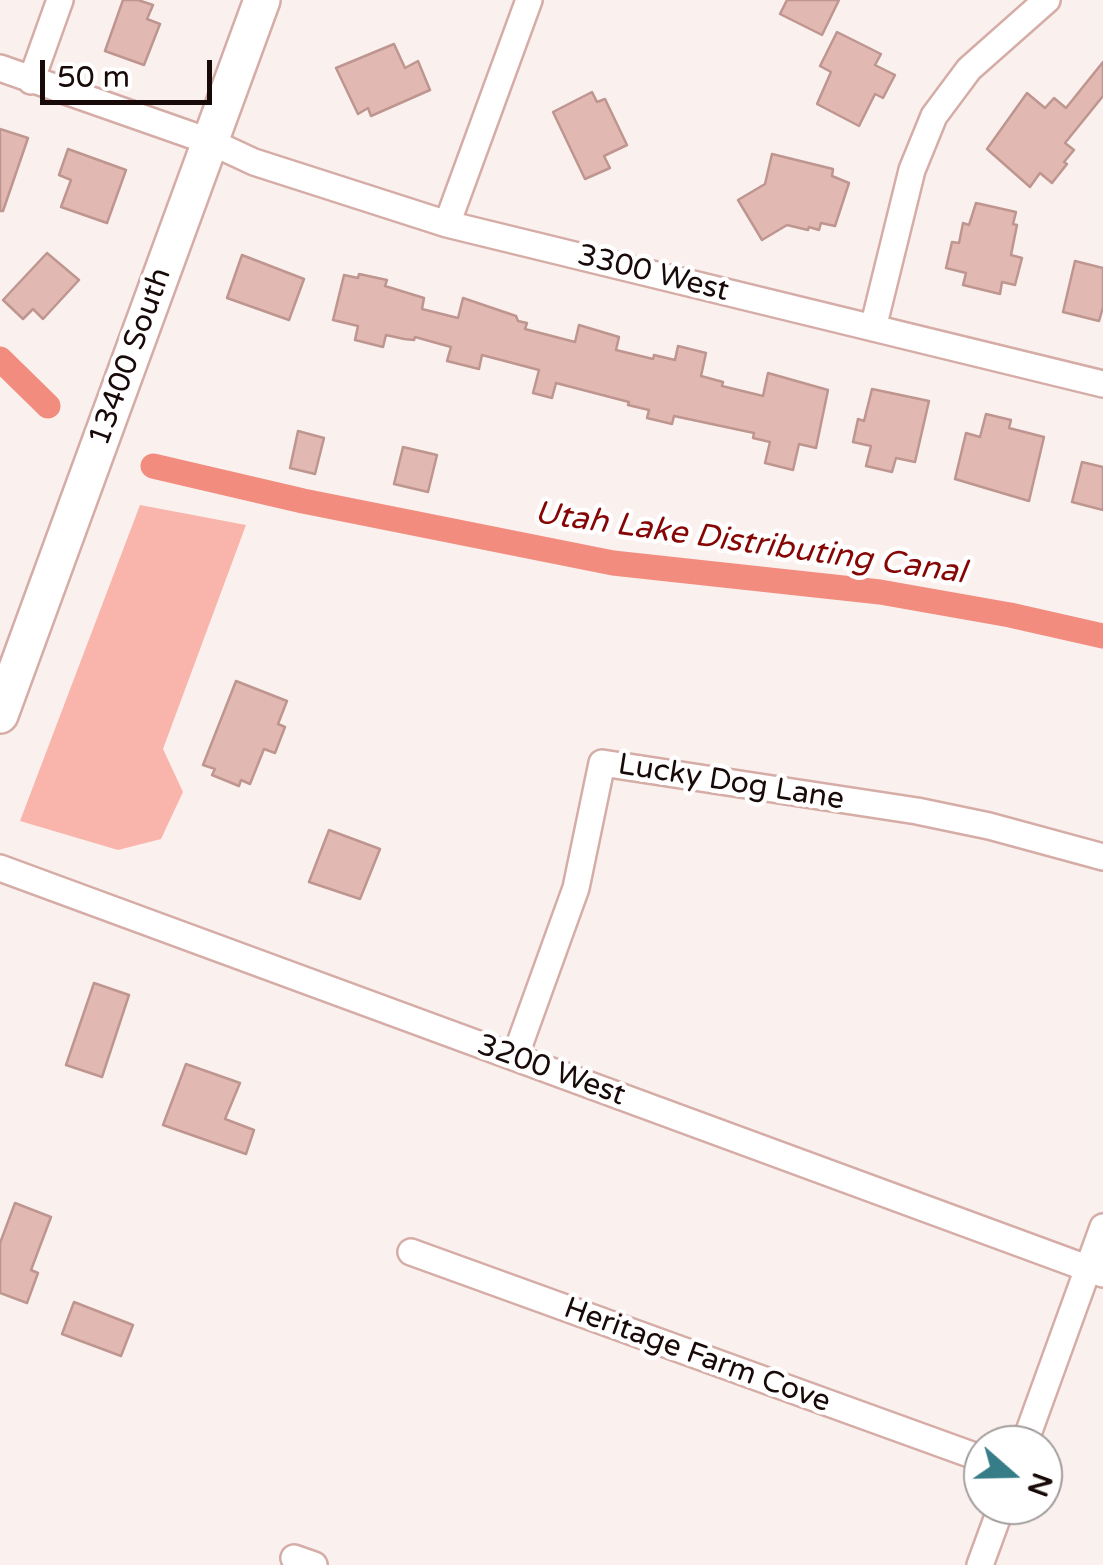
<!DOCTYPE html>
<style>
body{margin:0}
#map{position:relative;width:1103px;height:1565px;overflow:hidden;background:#faf1ef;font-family:"Varela Round",sans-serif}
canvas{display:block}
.north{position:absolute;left:963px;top:1425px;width:100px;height:100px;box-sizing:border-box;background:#fff;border:2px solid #a29d9c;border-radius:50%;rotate:110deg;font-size:28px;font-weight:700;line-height:40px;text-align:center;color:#170a08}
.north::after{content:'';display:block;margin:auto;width:35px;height:45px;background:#377d88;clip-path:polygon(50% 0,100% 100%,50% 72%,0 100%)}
.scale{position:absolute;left:40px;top:60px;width:172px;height:45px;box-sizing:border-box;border:5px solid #170a08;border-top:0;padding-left:12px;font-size:30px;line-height:35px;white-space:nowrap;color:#170a08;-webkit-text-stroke:8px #fff;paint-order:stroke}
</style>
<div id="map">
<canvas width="1103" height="1565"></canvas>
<div class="north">N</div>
<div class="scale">50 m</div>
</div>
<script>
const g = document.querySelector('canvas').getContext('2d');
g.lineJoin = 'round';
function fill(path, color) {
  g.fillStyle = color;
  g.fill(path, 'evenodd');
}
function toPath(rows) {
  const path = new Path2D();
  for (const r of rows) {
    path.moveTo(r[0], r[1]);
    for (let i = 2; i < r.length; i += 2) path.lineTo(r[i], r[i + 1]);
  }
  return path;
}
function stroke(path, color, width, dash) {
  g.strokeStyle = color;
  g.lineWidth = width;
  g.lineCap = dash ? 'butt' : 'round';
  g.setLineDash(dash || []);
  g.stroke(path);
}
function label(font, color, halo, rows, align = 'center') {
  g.font = font + ' "Varela Round",sans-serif';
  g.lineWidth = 9;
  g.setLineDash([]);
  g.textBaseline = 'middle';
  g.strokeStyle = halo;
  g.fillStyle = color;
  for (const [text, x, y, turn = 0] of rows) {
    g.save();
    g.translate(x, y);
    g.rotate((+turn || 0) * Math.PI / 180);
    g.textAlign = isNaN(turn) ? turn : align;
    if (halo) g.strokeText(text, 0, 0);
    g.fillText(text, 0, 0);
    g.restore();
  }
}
const green = toPath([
 [140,505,246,525,163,749,183,792,161,839,118,850,20,821]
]);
const canal = toPath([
 [0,359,48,406],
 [153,466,303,501,613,563,880,592,1010,615,1103,636]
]);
const building = toPath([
 [123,0,138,0,153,5,147,19,160,24,144,65,105,51,123,0],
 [787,0,839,0,822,35,780,14,787,0],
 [837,32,881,54,875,65,895,75,883,98,875,94,859,126,817,104,831,72,820,66,837,32],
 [394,44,405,68,418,61,430,90,371,116,368,108,358,114,336,68,394,44],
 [1103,62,1103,96,1065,143,1074,150,1064,162,1067,164,1052,183,1040,173,1030,187,987,149,1027,93,1045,108,1054,98,1066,108,1103,62],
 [592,92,597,102,605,99,627,145,604,156,610,168,585,179,553,112,592,92],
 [0,129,28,138,3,211,0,211,0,129],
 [68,149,126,170,107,223,61,207,71,180,59,175,68,149],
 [772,154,833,169,832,176,849,183,835,226,821,223,819,230,809,227,808,230,787,225,762,240,738,200,765,184,772,154],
 [976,203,1016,212,1013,224,1017,225,1011,255,1022,258,1015,285,1002,282,1000,294,963,285,966,273,946,268,952,242,959,243,963,223,969,225,976,203],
 [47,253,79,280,43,319,33,309,23,319,3,300,47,253],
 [242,255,304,279,289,320,227,298,242,255],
 [1075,261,1103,268,1103,307,1099,321,1063,312,1075,261],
 [359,274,387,280,385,286,424,298,422,309,458,318,463,298,516,316,518,321,527,323,525,329,575,342,579,325,619,337,616,350,653,359,654,355,675,360,678,346,706,353,701,376,723,382,722,386,763,396,768,373,828,390,816,448,799,444,793,470,765,463,770,442,753,438,754,433,674,416,672,424,647,418,649,410,628,405,629,402,556,383,552,398,533,393,539,370,482,355,479,369,447,361,451,347,415,337,414,340,404,339,386,335,383,347,355,340,358,326,333,320,344,275,358,278,359,274],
 [872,389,929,401,915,462,896,458,892,472,866,466,871,446,853,442,858,419,864,421,872,389],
 [986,414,1011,420,1009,428,1044,437,1029,501,955,479,966,433,980,437,986,414],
 [298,431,324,438,315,474,290,468,298,431],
 [403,447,437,455,428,492,394,484,403,447],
 [1082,462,1103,467,1103,510,1072,502,1082,462],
 [236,681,287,701,278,724,285,727,275,753,264,749,250,784,241,780,239,786,212,775,215,769,203,765,236,681],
 [329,830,380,849,360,899,309,882,329,830],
 [94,983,129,995,102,1077,66,1065,94,983],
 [186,1064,240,1083,225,1119,254,1130,246,1154,163,1125,186,1064],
 [15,1203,51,1217,31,1270,38,1273,27,1303,0,1293,0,1243,15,1203],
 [74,1302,133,1325,121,1356,62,1334,74,1302]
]);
const minor = toPath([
 [0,68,211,142,254,162,447,224,1103,384],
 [31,81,60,0],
 [447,224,529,0],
 [873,328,912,170,934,116,969,69,1047,0],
 [0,868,1103,1274],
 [515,1057,576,888,602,763,917,811,989,826,1103,857],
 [411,1252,983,1459],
 [1024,1445,1103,1227],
 [294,1558,314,1565],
 [980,1565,1002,1505]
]);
const secondary = toPath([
 [0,715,262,0]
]);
const streetNames = [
 ["3300 West",653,274,14],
 ["13400 South",131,357,-70],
 ["Lucky Dog Lane",731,783,9],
 ["3200 West",551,1071,20],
 ["Heritage Farm Cove",697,1356,20]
];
const waterNames = [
 ["Utah Lake Distributing Canal",750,544,8]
];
fill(green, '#f9b5ab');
stroke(canal, '#f18c7e', 25);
fill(building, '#e2b9b2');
stroke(building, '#be968f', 2.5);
stroke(minor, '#d5aca6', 30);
stroke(secondary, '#d5aca6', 40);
stroke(minor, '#fff', 25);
stroke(secondary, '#fff', 35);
label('30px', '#170a08', '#fff', streetNames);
label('italic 32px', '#850605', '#fff', waterNames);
</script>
